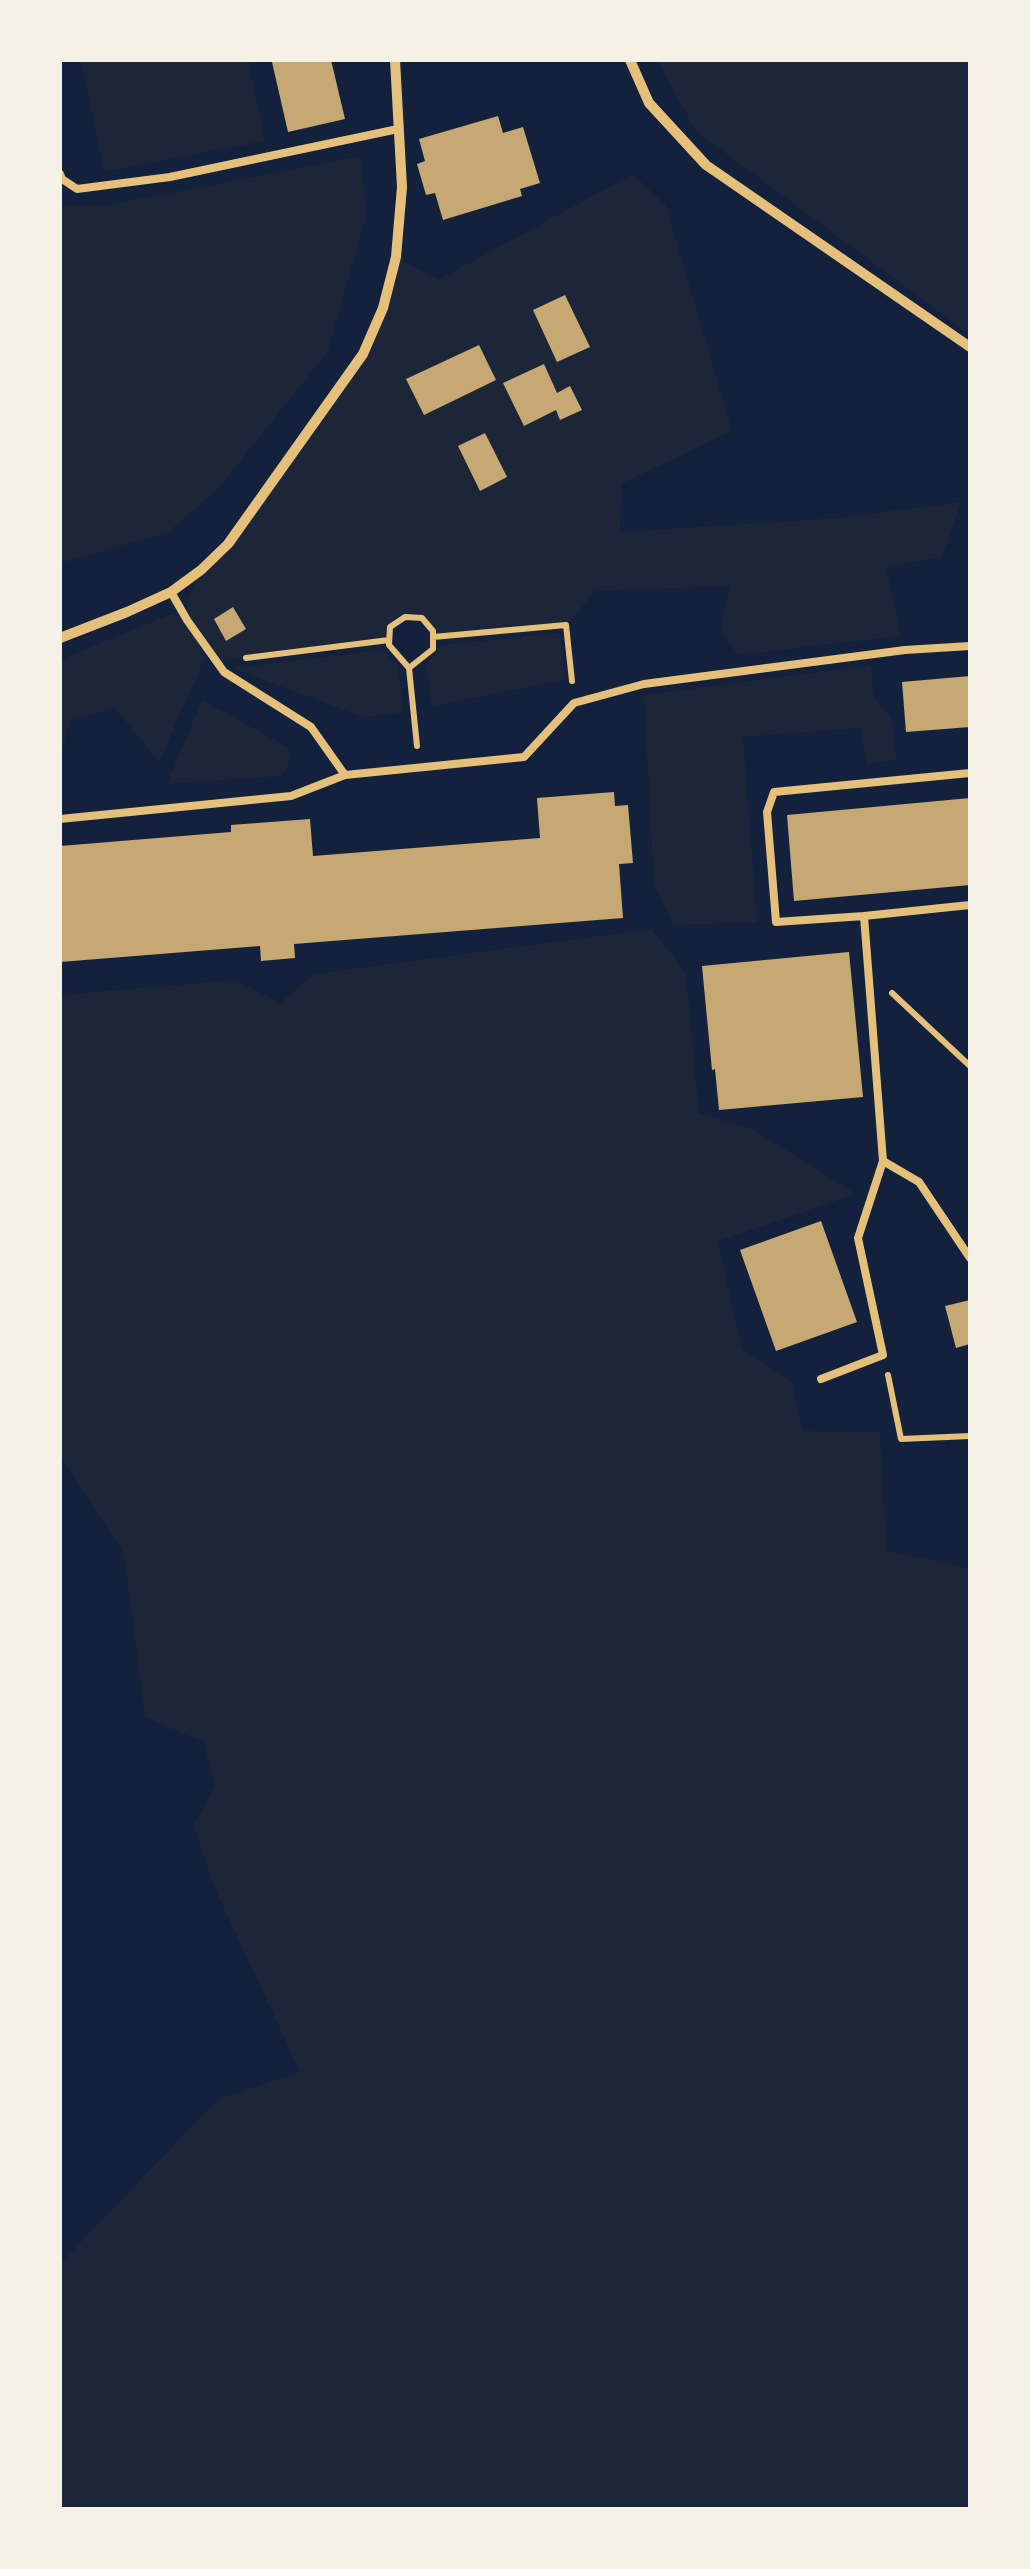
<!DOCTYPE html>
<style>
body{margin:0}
#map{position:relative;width:1030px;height:2569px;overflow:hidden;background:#14213d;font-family:Lato,sans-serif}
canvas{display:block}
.frame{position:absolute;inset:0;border:62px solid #f6f1e7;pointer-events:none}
</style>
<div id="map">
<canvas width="1030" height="2569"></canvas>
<div class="frame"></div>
</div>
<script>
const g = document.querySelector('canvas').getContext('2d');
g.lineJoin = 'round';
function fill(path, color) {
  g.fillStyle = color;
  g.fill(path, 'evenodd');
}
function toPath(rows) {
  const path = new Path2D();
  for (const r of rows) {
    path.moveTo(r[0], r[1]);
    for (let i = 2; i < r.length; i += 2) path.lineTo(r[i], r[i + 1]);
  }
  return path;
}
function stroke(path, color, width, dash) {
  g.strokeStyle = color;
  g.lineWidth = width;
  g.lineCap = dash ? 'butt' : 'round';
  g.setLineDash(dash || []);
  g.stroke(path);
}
const green = toPath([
 [81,60,248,60,265,141,104,172],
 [657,60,970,60,970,335,696,131],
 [361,156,366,216,328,351,218,489,167,533,60,563,60,206,108,205],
 [633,174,666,206,732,431,621,484,620,532,838,518,961,502,942,557,886,567,901,636,738,655,720,629,730,586,596,591,566,625,433,637,422,618,405,617,390,627,389,640,216,661,208,651,159,762,115,708,71,719,60,756,60,660,171,614,187,619,186,602,201,570,228,544,363,354,396,257,438,280],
 [560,633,565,680,432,706,426,665,441,645],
 [382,650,397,664,404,712,363,717,232,668],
 [871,665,873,696,891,718,897,760,866,764,861,728,743,737,757,922,673,925,654,885,644,695],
 [202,700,289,748,290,760,286,769,280,776,167,784],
 [652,929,686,973,699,1113,752,1129,856,1194,718,1241,742,1350,792,1382,802,1431,880,1432,886,1550,970,1569,970,2509,60,2509,60,2264,217,2100,300,2072,212,1882,194,1825,215,1785,203,1742,145,1717,124,1554,60,1455,60,995,235,980,280,1003,314,974]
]);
const building = toPath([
 [281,60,331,60,345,119,288,132,272,62],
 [498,116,503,133,523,127,540,183,520,189,522,196,443,220,435,193,426,195,417,164,425,161,419,139],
 [565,295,590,347,557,362,533,310],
 [479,345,496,380,424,415,406,379],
 [544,364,557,393,570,386,582,410,560,420,556,410,524,426,503,383],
 [485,433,507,477,480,491,458,446],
 [233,607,246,629,226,641,214,619],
 [970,676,970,727,906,732,902,682],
 [614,792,615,806,628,805,633,863,619,864,623,918,294,944,295,958,261,961,260,946,60,962,60,846,231,832,231,825,310,819,313,856,540,838,537,798],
 [970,798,970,885,794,901,787,815],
 [849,952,863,1097,719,1110,715,1069,712,1070,702,966],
 [821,1221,857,1322,776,1351,740,1250],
 [970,1300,970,1344,956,1348,945,1306]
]);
const path = toPath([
 [433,637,566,625,572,681],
 [246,658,389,640],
 [409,668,389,645,390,627,405,617,422,618,433,631,433,649,409,668,417,746],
 [892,993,970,1066],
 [888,1375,901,1439,970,1436]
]);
const service = toPath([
 [60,174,62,179,77,189,170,177,398,129],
 [171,592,187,620,224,672,311,727,345,775,524,757,574,703,644,684,905,650,970,646],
 [60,819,291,796,345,775],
 [864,916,970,905],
 [883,1161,919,1182,970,1258],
 [821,1379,883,1355,858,1238,883,1161,864,916,776,922,767,812,774,792,970,773]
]);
const minor = toPath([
 [630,60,649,103,706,165,970,347],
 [60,638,127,612,171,592,201,570,228,544,363,354,383,308,396,257,402,187,395,60]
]);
fill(green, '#1d2539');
fill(building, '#c6a872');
stroke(path, '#e5c07b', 6);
stroke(service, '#e5c07b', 8);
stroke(minor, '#e5c07b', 10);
</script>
